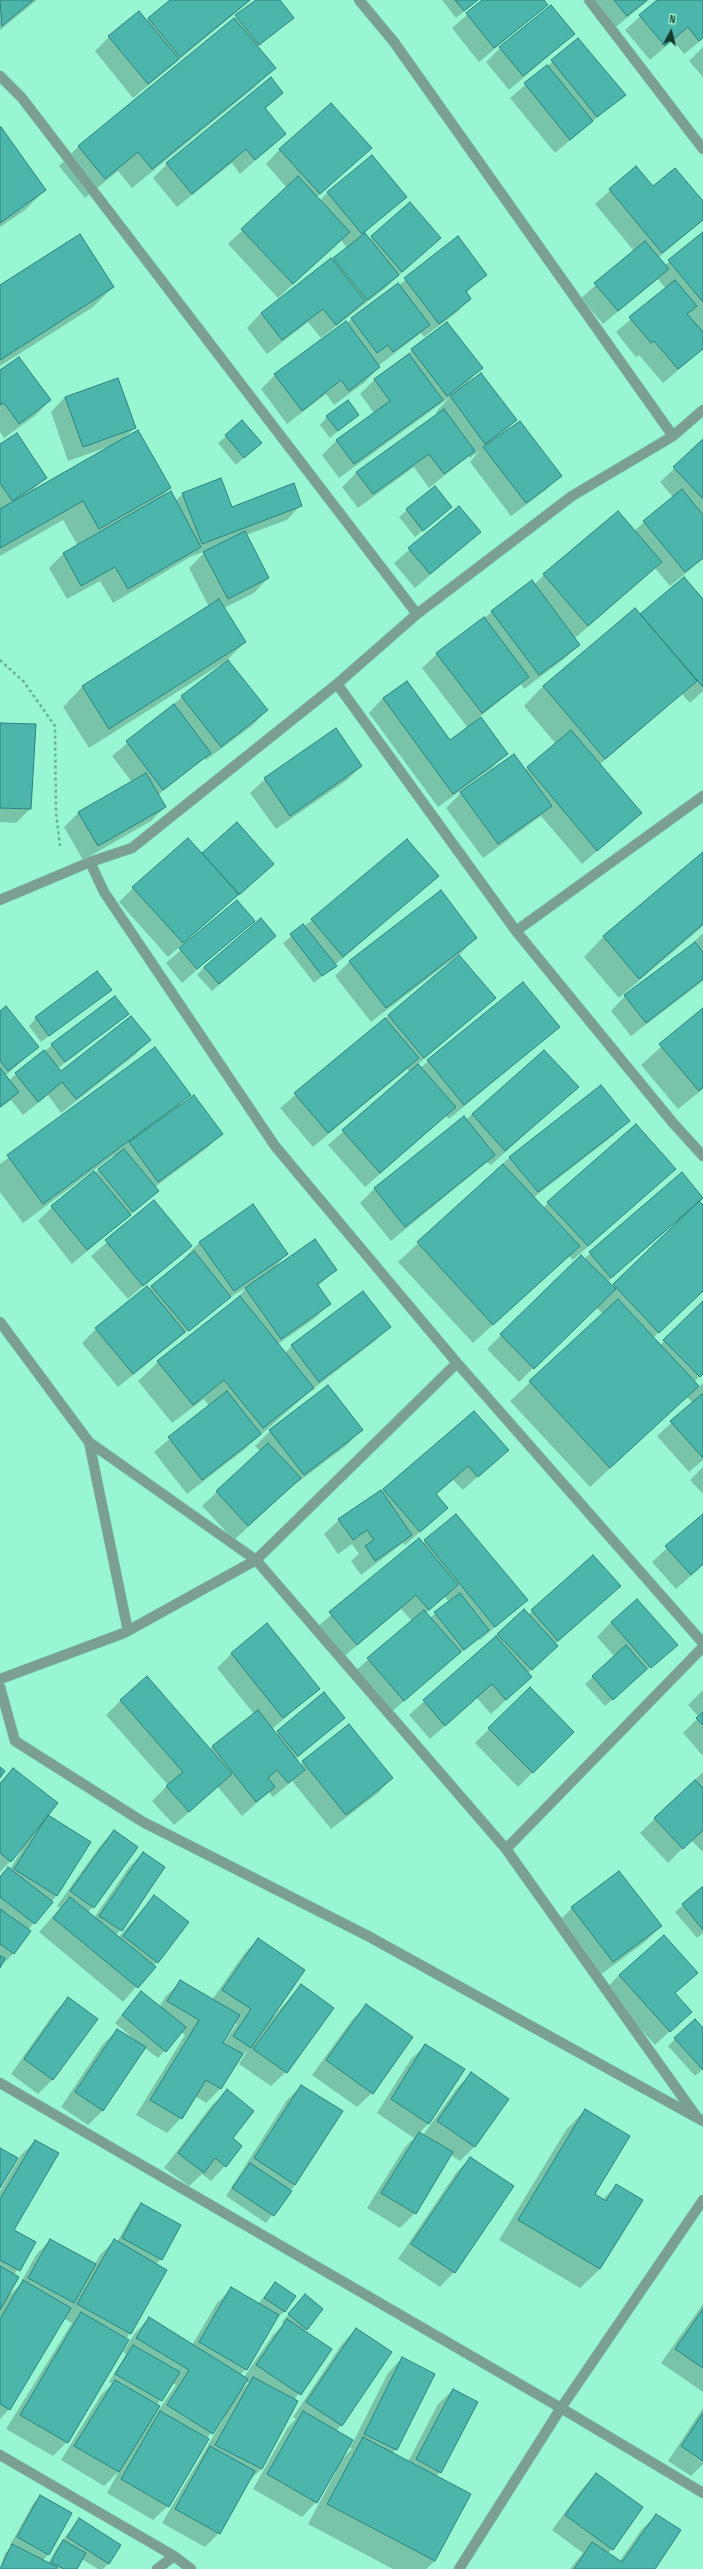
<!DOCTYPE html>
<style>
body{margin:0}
#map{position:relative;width:703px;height:2569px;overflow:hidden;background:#98f6d3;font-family:"Sofia Sans Condensed",sans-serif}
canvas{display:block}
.north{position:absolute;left:651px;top:12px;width:40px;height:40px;-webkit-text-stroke:3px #98f6d3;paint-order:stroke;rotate:7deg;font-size:11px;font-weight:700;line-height:16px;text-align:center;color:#123a2d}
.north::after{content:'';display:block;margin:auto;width:14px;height:18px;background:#123a2d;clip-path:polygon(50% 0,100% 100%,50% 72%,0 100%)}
</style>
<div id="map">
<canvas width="703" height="2569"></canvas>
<div class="north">N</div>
</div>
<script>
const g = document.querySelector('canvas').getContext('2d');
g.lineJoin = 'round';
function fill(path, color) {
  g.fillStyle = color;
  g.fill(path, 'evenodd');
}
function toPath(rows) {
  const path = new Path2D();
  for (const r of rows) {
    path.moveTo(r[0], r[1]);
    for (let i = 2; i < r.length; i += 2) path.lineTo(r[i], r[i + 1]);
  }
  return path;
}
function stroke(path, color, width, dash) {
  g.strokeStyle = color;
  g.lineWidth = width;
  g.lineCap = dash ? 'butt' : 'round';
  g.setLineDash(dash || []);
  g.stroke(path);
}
const shadow = toPath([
 [0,0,37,0,0,30],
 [172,0,251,0,133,98,95,51,109,37,146,21],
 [257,0,279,0,293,18,257,47,274,68,255,87,132,188,118,171,85,198,59,166,78,147],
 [442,0,478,0,456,18],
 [484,0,543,0,547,5,479,62,452,28],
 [588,0,649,0,612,30],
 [659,0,703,0,703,39,684,54,673,40,650,60,625,30],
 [574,34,509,90,486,62,500,48],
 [578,40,624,95,555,153,510,98],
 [703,47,703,77,689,61],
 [282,93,265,109,285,134,240,174,232,163,177,207,153,178,167,164],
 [0,129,45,190,25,210,0,227],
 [370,148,316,198,319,201,328,192,405,197,364,233,369,239,372,237,440,238,384,289,321,338,308,322,267,354,247,328,261,313,347,248,341,240,278,298,228,244,287,188,266,164,280,149],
 [636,167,653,187,703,203,703,220,658,258,664,266,703,234,703,349,663,383,639,355,636,357,616,332,666,289,658,279,603,324,581,298,634,251,595,204],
 [458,238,486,274,466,293,470,299,456,313,424,337,421,333,378,366,379,367,365,382,334,405,326,394,287,424,261,389,275,375,399,285],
 [0,287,113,287,93,307,0,366],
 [447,323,481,368,466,384,516,420,504,432,560,476,546,490,511,516,470,462,479,451,470,458,469,456,429,488,414,467,358,508,342,487,357,472,438,414,436,412,450,397,339,478,322,455,336,441,374,413,360,394,374,380],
 [0,372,50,400,36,415,4,438,0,432],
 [65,397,135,428,124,438,170,488,160,498,175,501,183,494,232,508,301,505,287,520,246,535,268,578,254,593,224,608,245,642,226,661,89,748,63,707,82,687,209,607,189,568,206,551,190,557,113,603,100,581,67,599,49,568,63,554,78,546,63,520,0,556,0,445,45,477,31,492,111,446,68,461,51,412],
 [358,415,330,438,320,425,327,417],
 [226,436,260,443,236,465,218,443],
 [703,441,703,559,670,586,655,568,574,639,579,645,564,659,524,689,521,684,476,720,506,753,492,768,438,807,369,713,383,698,406,682,450,741,468,728,422,668,437,654,531,582,534,585,544,575,634,531,673,497,660,482],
 [434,487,451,507,415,537,399,517],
 [459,507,480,532,415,588,394,563],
 [703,601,703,691,690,703,682,694,599,765,640,813,582,864,541,816,483,858,446,808,461,793,525,770,556,744,524,706,543,686,640,616],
 [182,697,267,710,253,725,206,760,204,758,158,795,165,807,151,821,83,860,64,827,78,813,132,782,112,756],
 [0,724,30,809,16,823,0,822],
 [361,766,347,780,276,829,250,793,265,779],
 [237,824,273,864,168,957,119,902,133,888,201,855],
 [703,853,703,926,619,998,584,957,603,937],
 [438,876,314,983,283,943,312,920],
 [440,892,476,937,462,952,371,1022,335,976,349,962],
 [237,901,253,920,182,983,166,963],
 [703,933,703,981,631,1036,611,1011,625,996,686,950],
 [268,943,212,991,197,975,204,967],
 [523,983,559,1027,449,1119,446,1116,365,1187,328,1145,410,1072,407,1069,313,1147,280,1108,389,1015,495,998,417,1065,420,1068],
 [110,990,41,1042,29,1026,36,1018],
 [703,1009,703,1089,678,1109,641,1065],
 [0,1012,38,1047,5,1076,9,1080,52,1045,128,1014,57,1069,61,1073,149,1040,135,1055,61,1113,48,1095,23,1115,11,1100,0,1108],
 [155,1048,189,1095,180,1104,222,1134,207,1148,155,1187,158,1191,150,1198,72,1264,38,1221,52,1207,115,1157,114,1155,23,1223,0,1192,0,1164],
 [577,1087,491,1165,487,1162,391,1241,360,1203,374,1189,464,1117,466,1120,472,1114],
 [628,1120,614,1135,533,1198,543,1208,548,1203,674,1169,573,1260,569,1256,473,1343,398,1262,510,1157],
 [682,1174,703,1197,698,1202,703,1207,703,1291,653,1338,660,1345,703,1303,703,1373,694,1382,699,1387,703,1383,703,1460,689,1472,657,1436,693,1403,687,1397,590,1487,510,1401,603,1314,596,1307,519,1382,487,1349,581,1256,584,1259],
 [683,1216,612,1287,607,1282],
 [154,1202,190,1245,128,1299,91,1256],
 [253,1206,287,1254,272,1270,336,1270,317,1287,329,1304,315,1318,278,1344,285,1353,292,1346,390,1327,375,1341,309,1392,245,1449,187,1494,154,1452,209,1406,204,1399,172,1423,138,1381,158,1362,232,1304,247,1287,226,1300,118,1387,82,1343,96,1329,186,1259,185,1257,199,1243],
 [328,1387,361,1430,347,1445,289,1489,234,1540,202,1506,260,1451,255,1446,270,1431],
 [474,1412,507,1450,463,1490,453,1480,435,1495,447,1508,405,1545,403,1543,361,1575,351,1561,359,1554,352,1544,338,1554,324,1534,339,1520,381,1492],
 [703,1467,703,1494,690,1480],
 [456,1515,527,1600,480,1640,479,1639,455,1657,389,1714,353,1673,412,1621,401,1609,342,1658,316,1628,419,1540,422,1544],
 [445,1597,449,1602,430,1618,426,1613],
 [703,1515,703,1565,676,1589,652,1562],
 [593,1557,605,1600,555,1644,549,1653,528,1673,531,1677,491,1714,477,1698,430,1739,409,1715,498,1634,528,1615],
 [611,1622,676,1645,605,1706,585,1684,615,1657,597,1637],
 [232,1653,319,1689,272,1729,275,1734,344,1718,296,1759,300,1765,303,1762,392,1778,378,1793,331,1829,292,1781,273,1797,269,1792,242,1816,218,1787,174,1825,152,1801,168,1785,106,1715,121,1700,210,1749,254,1714,217,1668],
 [530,1688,573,1732,518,1787,475,1743],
 [703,1690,703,1756,683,1733,699,1717,688,1705],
 [13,1769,47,1815,57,1895,28,1930,14,1953,0,1967,0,1876,10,1869,23,1848,0,1872,0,1782],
 [703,1772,703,1852,691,1840,668,1863,640,1833],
 [114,1831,136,1847,88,1913,94,1918,129,1867,143,1853,164,1867,116,1936,118,1938,154,1896,157,1962,123,2002,39,1932,60,1908,57,1906,100,1846],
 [702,1889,703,1933,697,1938,675,1912],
 [572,1908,661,1926,646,1941,599,1976,558,1922],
 [258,1939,273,2015,274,2016,301,1985,286,2072,271,2086,239,2064,248,2050,238,2060,220,2089,206,2103,195,2096,181,2118,167,2133,136,2115,185,2035,181,2032,158,2058,145,2048,102,2111,88,2125,61,2107,103,2044,118,2030,134,2039,115,2023,141,1992,159,2007,166,1996,181,1981,212,2000,244,1954],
 [235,2022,237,2024,224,2043,223,2042],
 [697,1973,674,1994,690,2012,655,2045,605,1990,619,1975],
 [68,1998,53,2079,38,2094,11,2074,54,2013],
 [367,2005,372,2093,357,2107,312,2075,352,2020],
 [703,2029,703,2069,695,2076,668,2046,675,2039],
 [426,2045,429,2123,419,2133,423,2135,457,2088,472,2073,508,2099,474,2147,460,2161,451,2155,415,2213,400,2228,367,2208,405,2147,414,2138,377,2113,411,2059],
 [301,2086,295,2185,266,2223,226,2196,287,2100],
 [227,2091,232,2139,225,2166,211,2181,202,2174,189,2186,164,2168,212,2105],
 [585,2110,593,2194,602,2200,617,2185,641,2200,600,2269,580,2288,499,2240,566,2130],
 [35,2141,13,2230,35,2242,14,2275,7,2297,19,2286,36,2255,50,2240,95,2264,100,2255,114,2241,117,2242,134,2212,141,2205,161,2259,156,2264,166,2270,67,2442,53,2456,6,2429,72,2323,63,2318,9,2409,0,2419,0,2191,21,2155],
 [470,2158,454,2272,440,2287,398,2259,456,2173],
 [275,2283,285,2311,276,2318,246,2369,240,2375,244,2377,273,2335,284,2324,282,2322,305,2295,306,2329,304,2331,331,2350,294,2400,297,2401,261,2469,248,2482,219,2533,205,2547,162,2523,226,2415,206,2439,168,2506,153,2520,107,2493,119,2471,104,2486,61,2460,101,2395,112,2384,109,2382,126,2354,123,2352,135,2333,149,2318,192,2345,217,2303,231,2289,258,2304],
 [245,2381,248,2383,242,2389,241,2388],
 [172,2383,176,2385,149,2424,156,2406],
 [703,2304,703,2392,661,2363],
 [356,2329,341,2425,336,2431,342,2459,352,2449,350,2448,388,2373,402,2358,396,2449,392,2454,408,2462,438,2404,453,2390,440,2472,436,2477,435,2561,426,2569,393,2569,308,2524,336,2472,334,2471,316,2502,302,2517,253,2489,288,2427,296,2419,293,2417,342,2344],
 [703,2408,703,2464,691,2476,668,2461],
 [596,2474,642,2507,608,2554,619,2562,642,2529,657,2515,653,2569,570,2569,583,2553,552,2530,582,2489],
 [40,2496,48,2555,42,2561,48,2564,56,2549,79,2519,109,2563,103,2569,98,2569,82,2559,76,2569,0,2569,5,2553,12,2546,10,2545,33,2504]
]);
const building = toPath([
 [0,0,33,0,2,26,0,0],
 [170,0,250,0,180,57,148,18,170,0],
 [256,0,280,0,294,18,259,45,235,15,256,0],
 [455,0,478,0,464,11,455,0],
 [482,0,544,0,548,5,494,48,466,13,482,0],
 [614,0,647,0,627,16,614,0],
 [657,0,703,0,703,37,699,41,688,27,665,46,639,15,657,0],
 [551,5,575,34,523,76,499,47,551,5],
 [139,11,179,59,148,84,108,36,139,11],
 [234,18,276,68,152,169,138,152,105,179,78,146,234,18],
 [578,38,626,95,597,117,551,60,578,38],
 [547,65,593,121,570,140,524,83,547,65],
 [271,77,283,93,265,108,286,134,255,160,246,149,192,194,166,163,271,77],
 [331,103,372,148,320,194,279,149,331,103],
 [1,127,46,190,0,223,0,128,1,127],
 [372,155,407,197,362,234,327,192,372,155],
 [636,166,653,186,675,168,703,201,703,220,662,253,609,189,636,166],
 [298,176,350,232,293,284,241,229,298,176],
 [410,202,441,238,402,272,371,236,410,202],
 [703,232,703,302,668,260,703,232],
 [365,233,399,275,367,300,333,258,365,233],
 [80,234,114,287,0,360,0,285,80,234],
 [458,236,487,275,466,291,471,299,439,324,404,278,458,236],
 [645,241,669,269,618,311,594,283,645,241],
 [331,258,365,301,336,325,323,309,282,340,261,313,331,258],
 [675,280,697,306,687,314,703,332,703,349,678,369,654,341,651,343,629,317,675,280],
 [398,283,430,325,393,352,388,345,377,353,351,318,398,283],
 [346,321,380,367,349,391,341,380,302,411,274,374,346,321],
 [447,322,483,368,447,396,411,349,447,322],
 [409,354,443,400,354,464,336,440,390,401,374,379,409,354],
 [19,357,51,400,19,424,4,403,0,405,0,370,19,357],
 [481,373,517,420,485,444,450,396,481,373],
 [118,378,136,428,83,447,65,397,118,378],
 [348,400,359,415,338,431,326,416,348,400],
 [444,409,475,451,444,474,429,454,373,494,356,472,444,409],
 [242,420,262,443,244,458,225,435,242,420],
 [520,421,562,476,526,503,483,447,520,421],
 [138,430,171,488,99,529,83,501,0,548,0,509,138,430],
 [17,433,47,478,12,501,0,483,0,444,17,433],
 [703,439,703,499,673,467,703,439],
 [221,478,232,507,294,483,302,506,202,544,182,493,221,478],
 [435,486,452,507,423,531,406,509,435,486],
 [682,489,703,515,703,558,685,572,643,521,682,489],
 [171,491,201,547,128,589,115,567,81,586,63,553,171,491],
 [459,506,481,532,430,574,408,548,459,506],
 [618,511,662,562,588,626,543,574,618,511],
 [245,531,269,578,228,599,203,552,245,531],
 [684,577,703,599,703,687,640,614,684,577],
 [532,580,580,645,539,675,491,611,532,580],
 [219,599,246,642,109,729,82,686,219,599],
 [635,608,697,681,605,759,543,686,635,608],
 [484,617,529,677,482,713,436,653,484,617],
 [228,660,268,710,221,747,181,696,228,660],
 [407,681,450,740,481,717,508,754,453,794,383,698,407,681],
 [174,704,211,753,163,790,126,741,174,704],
 [0,723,36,724,31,809,0,808,0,723],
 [336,728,362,766,290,816,264,778,336,728],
 [571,730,642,813,597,851,527,767,571,730],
 [514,754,552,806,498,844,460,792,514,754],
 [146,773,166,807,98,846,78,812,146,773],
 [237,822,274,864,239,895,202,853,237,822],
 [188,838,239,894,183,943,132,887,188,838],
 [407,839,439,876,343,957,311,919,407,839],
 [703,852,703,924,639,979,603,936,703,852],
 [441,890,477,938,386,1008,349,961,441,890],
 [237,900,255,921,197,969,179,948,237,900],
 [261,918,276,936,219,984,204,967,261,918],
 [303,924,337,966,322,976,290,934,303,924],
 [695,942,703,952,703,979,646,1023,624,995,695,942],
 [459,955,496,998,424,1058,388,1015,459,955],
 [97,971,112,990,49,1036,35,1017,97,971],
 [523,982,560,1027,464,1105,427,1060,523,982],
 [115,996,129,1014,65,1062,51,1044,115,996],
 [6,1006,39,1047,8,1071,0,1061,0,1011,6,1006],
 [703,1008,703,1087,699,1091,659,1044,703,1008],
 [131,1016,151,1040,76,1099,62,1082,38,1102,15,1073,44,1050,61,1071,131,1016],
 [385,1018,419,1058,328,1133,294,1093,385,1018],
 [155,1047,191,1095,43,1204,7,1155,155,1047],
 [544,1050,579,1087,505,1151,472,1114,544,1050],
 [418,1064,456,1107,380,1173,342,1130,418,1064],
 [0,1068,19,1092,0,1107,0,1068],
 [601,1085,630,1121,538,1192,509,1157,601,1085],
 [194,1095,223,1134,158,1182,129,1142,194,1095],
 [464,1116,495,1155,405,1227,374,1188,464,1116],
 [636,1124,676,1169,588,1246,547,1202,636,1124],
 [124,1149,159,1191,133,1212,98,1169,124,1149],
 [503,1164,580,1246,493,1325,417,1242,503,1164],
 [94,1171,131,1215,87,1250,51,1206,94,1171],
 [682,1172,703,1198,611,1278,589,1252,682,1172],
 [154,1200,192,1246,143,1286,105,1240,154,1200],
 [699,1201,703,1205,703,1291,659,1333,613,1284,699,1201],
 [253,1204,288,1254,234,1291,199,1242,253,1204],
 [315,1239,337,1270,317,1284,331,1304,281,1339,245,1288,315,1239],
 [194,1251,231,1297,189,1331,151,1286,194,1251],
 [581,1255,616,1289,534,1369,500,1334,581,1255],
 [147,1286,185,1332,133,1374,95,1328,147,1286],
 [363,1291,391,1327,319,1382,291,1345,363,1291],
 [240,1296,314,1388,263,1428,224,1380,193,1405,157,1361,240,1296],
 [618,1299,699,1386,610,1468,529,1381,618,1299],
 [703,1301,703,1374,700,1377,663,1340,703,1301],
 [328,1385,363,1430,304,1475,269,1430,328,1385],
 [227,1391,261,1434,202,1480,168,1437,227,1391],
 [702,1394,703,1396,703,1458,670,1421,702,1394],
 [474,1411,509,1450,478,1477,468,1466,436,1494,448,1508,420,1532,383,1489,474,1411],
 [268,1443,301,1478,248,1526,216,1491,268,1443],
 [381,1490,412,1535,375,1561,365,1546,374,1540,367,1530,353,1540,338,1519,381,1490],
 [456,1514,528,1600,495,1627,424,1540,456,1514],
 [703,1514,703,1564,691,1575,665,1546,703,1514],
 [419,1538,458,1585,429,1610,416,1595,357,1645,329,1612,419,1538],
 [593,1555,621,1586,558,1641,531,1610,593,1555],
 [460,1593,489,1630,464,1650,434,1612,460,1593],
 [637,1599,678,1645,651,1668,611,1622,637,1599],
 [524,1609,558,1646,532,1670,497,1634,524,1609],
 [424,1610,461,1652,404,1701,367,1658,424,1610],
 [267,1623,320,1689,283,1718,231,1653,267,1623],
 [496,1636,532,1677,506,1700,492,1684,445,1726,423,1700,496,1636],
 [626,1645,647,1669,613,1700,592,1676,626,1645],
 [147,1676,232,1774,189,1812,166,1786,183,1772,120,1700,147,1676],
 [530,1687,574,1732,533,1773,488,1728,530,1687],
 [324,1692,345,1718,298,1756,277,1731,324,1692],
 [258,1710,305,1770,288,1783,277,1770,268,1778,275,1787,256,1802,212,1746,258,1710],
 [703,1712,703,1725,696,1718,703,1712],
 [349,1724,393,1778,346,1815,302,1761,349,1724],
 [0,1767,5,1771,0,1778,0,1767],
 [13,1768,58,1803,11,1862,0,1853,0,1784,13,1768],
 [695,1780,703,1788,703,1830,683,1849,654,1818,695,1780],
 [48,1815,91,1842,57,1896,14,1869,48,1815],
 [114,1830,138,1847,94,1908,70,1891,114,1830],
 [143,1852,165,1867,122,1931,99,1916,143,1852],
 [8,1867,53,1902,35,1924,0,1897,0,1877,8,1867],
 [619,1871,662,1926,613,1962,571,1907,619,1871],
 [702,1887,703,1888,703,1930,682,1904,702,1887],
 [154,1895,189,1922,158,1963,123,1936,154,1895],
 [70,1897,156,1967,138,1988,53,1918,70,1897],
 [0,1909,31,1931,14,1954,0,1944,0,1909],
 [664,1935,698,1973,675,1993,692,2012,670,2032,619,1975,664,1935],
 [258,1938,305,1970,251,2048,233,2036,251,2009,222,1990,258,1938],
 [0,1956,5,1958,0,1968,0,1956],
 [180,1980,240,2015,223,2043,243,2054,221,2089,206,2080,182,2119,150,2100,199,2020,167,2001,180,1980],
 [301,1984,334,2008,287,2073,253,2049,301,1984],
 [141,1991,186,2027,166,2052,122,2015,141,1991],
 [68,1997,98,2019,53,2080,24,2059,68,1997],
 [366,2004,413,2037,373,2094,326,2060,366,2004],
 [695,2019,703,2028,703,2070,674,2038,695,2019],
 [117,2029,146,2047,103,2111,75,2092,117,2029],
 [425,2044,465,2069,429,2124,391,2099,425,2044],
 [471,2072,509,2099,475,2147,437,2121,471,2072],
 [301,2085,343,2111,295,2185,254,2158,301,2085],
 [227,2089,254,2111,233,2138,242,2146,226,2167,215,2158,204,2173,178,2153,227,2089],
 [585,2109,630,2136,595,2194,606,2201,616,2184,643,2200,600,2269,518,2220,585,2109],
 [419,2132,453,2152,416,2214,381,2193,419,2132],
 [35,2140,59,2153,14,2230,36,2242,20,2271,0,2260,0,2199,35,2140],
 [0,2148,18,2158,0,2188,0,2148],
 [470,2157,514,2186,455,2273,411,2244,470,2157],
 [250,2163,292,2191,274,2216,232,2188,250,2163],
 [141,2203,181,2225,162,2260,122,2238,141,2203],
 [50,2239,96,2264,74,2303,28,2278,50,2239],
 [114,2239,167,2270,131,2334,77,2304,114,2239],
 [0,2266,19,2277,0,2310,0,2266],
 [23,2280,71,2308,10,2410,0,2404,0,2319,23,2280],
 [275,2282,296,2296,285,2312,264,2298,275,2282],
 [231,2287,279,2315,247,2370,199,2342,231,2287],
 [305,2294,323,2309,307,2330,288,2314,305,2294],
 [703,2309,703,2368,675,2349,703,2309],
 [81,2312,129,2340,68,2443,20,2415,81,2312],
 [149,2317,248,2379,213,2434,167,2405,189,2370,136,2338,149,2317],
 [287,2319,332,2349,301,2395,256,2365,287,2319],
 [356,2328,392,2352,342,2426,306,2402,356,2328],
 [133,2345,180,2372,162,2401,115,2374,133,2345],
 [402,2357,435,2374,397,2450,364,2434,402,2357],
 [253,2377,298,2401,262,2469,215,2445,253,2377],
 [115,2380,160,2406,119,2472,74,2446,115,2380],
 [453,2389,478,2402,441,2473,416,2459,453,2389],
 [160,2411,209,2439,169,2507,121,2479,160,2411],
 [303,2411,353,2440,317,2503,267,2474,303,2411],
 [703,2413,703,2461,681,2446,703,2413],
 [363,2437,471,2494,435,2561,327,2504,363,2437],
 [210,2446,255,2471,220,2534,175,2509,210,2446],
 [596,2473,643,2507,613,2550,565,2515,596,2473],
 [40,2495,72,2513,49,2555,17,2537,40,2495],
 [656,2514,681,2530,655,2569,574,2569,592,2542,622,2562,656,2514],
 [79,2518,121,2545,109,2564,67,2537,79,2518],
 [63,2540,86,2553,77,2569,64,2569,51,2562,63,2540],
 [12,2544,57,2567,56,2569,0,2569,12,2544]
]);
const path = toPath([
 [0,660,24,682,55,726,56,812,60,846]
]);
const street = toPath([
 [359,0,394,42,673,436],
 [589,0,703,149],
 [0,76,22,98,417,614],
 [337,684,516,931,673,1123,703,1156],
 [90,862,104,892,275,1146,457,1363,703,1643],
 [0,900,90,862,132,848,337,684,417,614,572,496,673,436,703,410],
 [516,931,703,796],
 [0,1322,89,1442,256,1560,506,1849,696,2116],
 [89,1442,128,1631],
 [0,1679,124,1633,256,1560,457,1363],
 [0,1687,15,1741,143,1822,368,1936,703,2121],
 [506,1849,703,1647],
 [0,2083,561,2408,703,2493],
 [0,2455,174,2556,191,2569],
 [157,2569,174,2556],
 [459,2569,561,2408,703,2200]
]);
fill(shadow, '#0003');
fill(building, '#4cb6ad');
stroke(building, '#2a827c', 1);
stroke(street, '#7dd0b2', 11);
stroke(path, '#67b196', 2.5, [3, 3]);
stroke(street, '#7ba091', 10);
</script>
